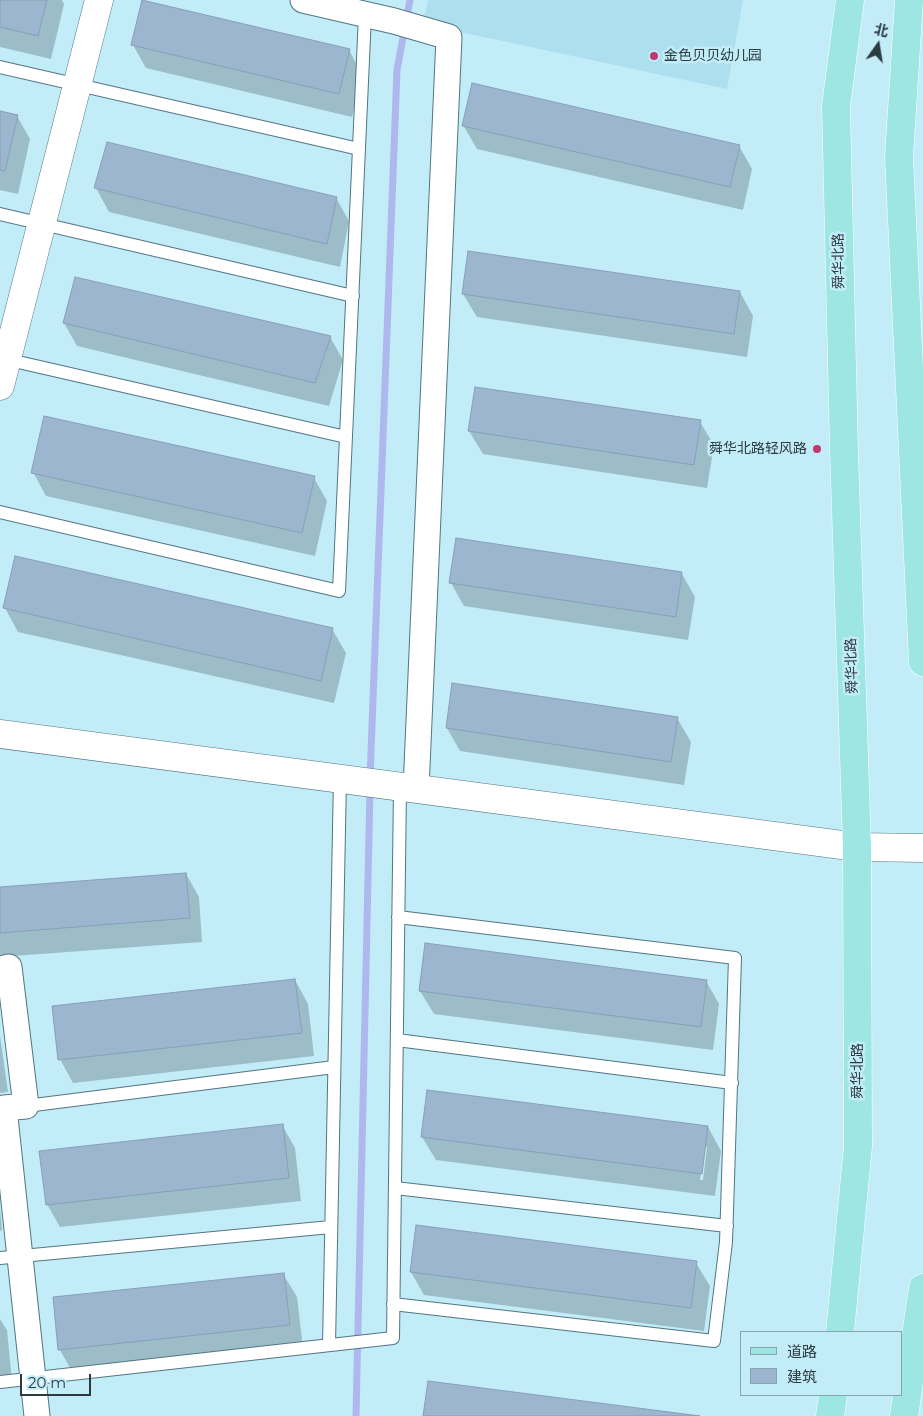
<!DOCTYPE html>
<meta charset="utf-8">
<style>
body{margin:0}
#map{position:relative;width:923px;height:1416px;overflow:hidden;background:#c3ecf9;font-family:Montserrat,"Noto Sans SC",sans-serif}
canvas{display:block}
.legend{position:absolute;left:740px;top:1331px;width:162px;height:65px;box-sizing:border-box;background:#c3ecf9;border:1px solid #86a5af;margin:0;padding:6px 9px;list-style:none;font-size:15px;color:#2b3b40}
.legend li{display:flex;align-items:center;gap:10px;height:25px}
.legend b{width:25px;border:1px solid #86a5af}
.north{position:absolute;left:853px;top:20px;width:50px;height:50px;-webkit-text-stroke:4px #c3ecf9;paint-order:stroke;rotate:13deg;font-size:14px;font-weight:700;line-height:20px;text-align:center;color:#2b3b40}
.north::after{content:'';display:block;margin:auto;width:18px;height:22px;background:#2b3b40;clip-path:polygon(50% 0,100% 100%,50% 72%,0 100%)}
.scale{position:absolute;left:20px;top:1374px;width:71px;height:22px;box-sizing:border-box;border:2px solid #2b3b40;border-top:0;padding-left:6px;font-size:15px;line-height:18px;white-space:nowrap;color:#2b3b40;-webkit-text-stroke:4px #c3ecf9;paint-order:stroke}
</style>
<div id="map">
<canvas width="923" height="1416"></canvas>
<ul class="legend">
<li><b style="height:6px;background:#9ee6e3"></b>道路</li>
<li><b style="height:14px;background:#9cb6cf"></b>建筑</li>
</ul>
<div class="north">北</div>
<div class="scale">20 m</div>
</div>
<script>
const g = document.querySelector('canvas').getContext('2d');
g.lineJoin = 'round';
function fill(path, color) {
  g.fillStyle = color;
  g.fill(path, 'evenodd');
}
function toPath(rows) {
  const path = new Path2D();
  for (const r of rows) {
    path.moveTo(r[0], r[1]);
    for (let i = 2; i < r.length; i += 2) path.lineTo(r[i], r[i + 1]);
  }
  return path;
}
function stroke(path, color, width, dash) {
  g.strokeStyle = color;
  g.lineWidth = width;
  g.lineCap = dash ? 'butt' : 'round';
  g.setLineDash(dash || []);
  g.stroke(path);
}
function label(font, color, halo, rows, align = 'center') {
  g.font = font + ' Montserrat,"Noto Sans SC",sans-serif';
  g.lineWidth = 5;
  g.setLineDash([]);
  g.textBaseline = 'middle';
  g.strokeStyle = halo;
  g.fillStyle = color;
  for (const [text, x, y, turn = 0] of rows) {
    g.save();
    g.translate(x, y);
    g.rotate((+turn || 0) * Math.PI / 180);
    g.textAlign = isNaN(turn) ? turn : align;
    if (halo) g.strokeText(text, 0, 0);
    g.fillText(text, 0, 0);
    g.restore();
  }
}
const built = toPath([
 [428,0,743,0,727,89,423,24]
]);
const shadow = toPath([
 [0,0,62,0,64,4,51,59,0,47],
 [133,45,349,50,362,74,352,117,146,68],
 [0,112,17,116,30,139,18,194,0,190],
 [463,125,739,146,752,169,743,210,477,149],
 [96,188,336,198,349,221,340,267,109,212],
 [740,292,753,316,747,357,477,317,463,294],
 [64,323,330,337,343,360,329,406,77,346],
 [700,422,714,445,707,488,483,454,469,431],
 [33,472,314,478,327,501,315,556,46,496],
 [682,574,695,597,688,640,464,606,451,583],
 [5,608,332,629,346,653,334,703,18,632],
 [677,718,691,742,684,785,460,751,447,728],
 [186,874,199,897,202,942,0,957,0,889],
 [295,980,308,1004,314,1056,73,1083,60,1059],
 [706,981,719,1004,713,1050,434,1014,420,991],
 [0,1036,8,1092,0,1093],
 [282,1125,295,1148,301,1201,60,1227,47,1204],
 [708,1127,721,1151,715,1196,436,1160,422,1137],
 [705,1147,707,1147,703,1180,700,1180],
 [0,1208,2,1230,0,1231],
 [696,1263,710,1286,704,1331,424,1295,411,1272],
 [283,1274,297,1297,303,1348,73,1373,60,1350],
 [0,1319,7,1330,12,1381,0,1383]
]);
const stream = toPath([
 [370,778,397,70,410,0],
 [356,1416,370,789]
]);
const building = toPath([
 [0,0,47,0,38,36,0,27,0,0],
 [142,0,350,49,339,94,131,45,142,0],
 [472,83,740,145,730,187,462,126,472,83],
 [0,111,18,115,5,171,0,170,0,111],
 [107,142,337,197,327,244,94,188,107,142],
 [468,251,740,291,734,334,462,294,468,251],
 [75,277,331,336,315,383,63,323,75,277],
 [475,387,701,420,694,465,468,431,475,387],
 [44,416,315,476,302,533,31,473,44,416],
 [456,538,682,572,676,617,449,583,456,538],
 [15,556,333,628,321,681,3,608,15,556],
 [452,683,678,717,671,762,446,728,452,683],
 [186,873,190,918,0,933,0,887,186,873],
 [425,943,707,980,701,1027,419,991,425,943],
 [295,979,302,1033,58,1060,52,1006,295,979],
 [427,1090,708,1126,702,1174,421,1137,427,1090],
 [283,1124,289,1178,46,1205,39,1151,283,1124],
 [416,1225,697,1261,691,1308,410,1272,416,1225],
 [284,1273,290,1325,58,1350,53,1297,284,1273],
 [428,1381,700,1416,423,1416,428,1381]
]);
const lane = toPath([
 [0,67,359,149],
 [0,214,353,296],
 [5,359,346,437],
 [0,512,339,591,365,15],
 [397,1040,732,1083],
 [26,1106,334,1067],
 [395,1188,727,1226],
 [0,1258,331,1227],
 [393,1304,714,1341,726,1242,735,958,398,917],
 [329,1345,340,778],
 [0,1382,393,1338,400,787]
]);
const street = toPath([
 [303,0,394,21,449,37,416,789],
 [0,969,9,967,26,1106,4,1108,37,1416]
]);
const secondary = toPath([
 [0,386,99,0],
 [0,734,857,847,923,848]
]);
const primary = toPath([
 [909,0,899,157,923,662],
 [840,1332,858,1146,857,847,844,451,836,106,850,0],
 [830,1416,833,1395],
 [904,1416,923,1288]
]);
const markers = [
 [654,56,5,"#c2376f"],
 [817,449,5,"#c2376f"]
];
const poiNames = [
 ["金色贝贝幼儿园",664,56],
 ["舜华北路轻风路",807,449,"right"]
];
const streetNames = [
 ["舜华北路",839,261,-91],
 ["舜华北路",852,666,-92],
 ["舜华北路",858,1071,-90]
];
fill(built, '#aedfef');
fill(shadow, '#0003');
stroke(stream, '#aeb8ef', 7);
fill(building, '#9cb6cf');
stroke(building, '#879fb8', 1);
stroke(lane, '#517682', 14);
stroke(street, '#517682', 27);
stroke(secondary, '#517682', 29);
stroke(primary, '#fff', 29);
stroke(lane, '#fff', 12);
stroke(street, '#fff', 25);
stroke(secondary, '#fff', 28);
stroke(primary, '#9ee6e3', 28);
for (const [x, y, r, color] of markers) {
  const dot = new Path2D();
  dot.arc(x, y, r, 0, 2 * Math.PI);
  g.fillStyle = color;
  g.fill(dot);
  stroke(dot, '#c3ecf9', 2);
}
label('14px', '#2b3b40', '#c3ecf9', poiNames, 'left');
label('14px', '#2b3b40', '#c3ecf9', streetNames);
</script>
